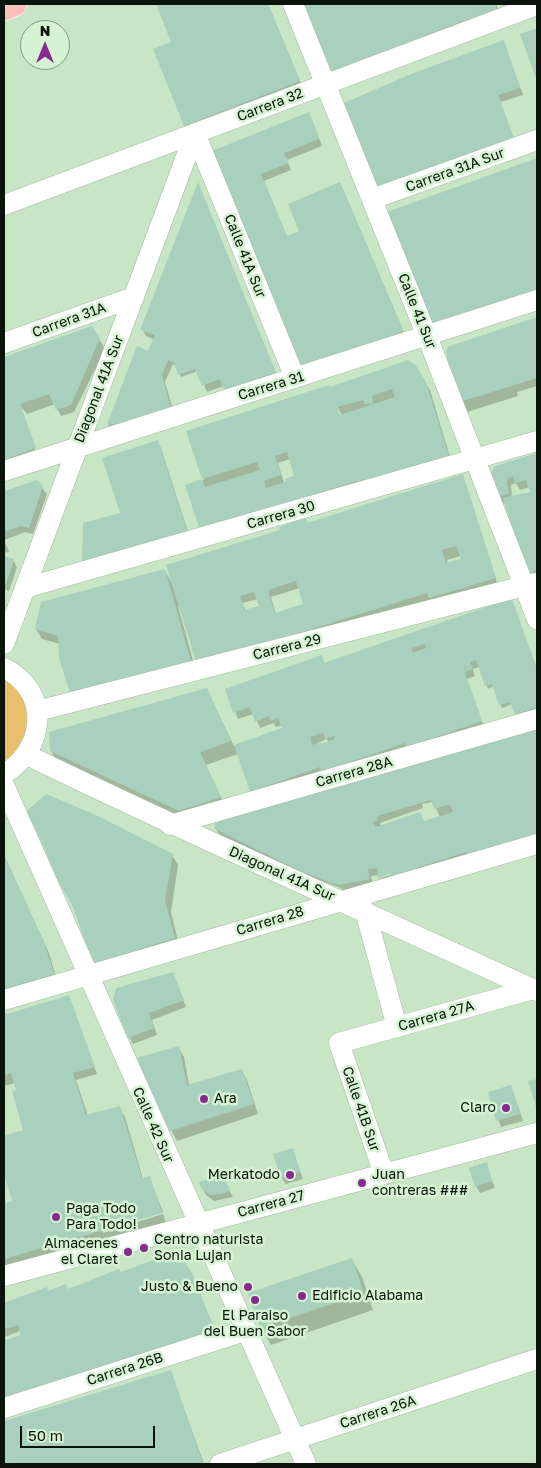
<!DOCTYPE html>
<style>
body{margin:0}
#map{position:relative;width:541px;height:1468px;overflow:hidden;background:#c8e5c6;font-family:"Golos Text",sans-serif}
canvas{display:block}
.frame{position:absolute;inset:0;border:5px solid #0a140a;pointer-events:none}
.north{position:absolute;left:20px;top:20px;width:50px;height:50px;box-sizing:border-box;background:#d5f2d3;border:1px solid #849983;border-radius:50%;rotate:0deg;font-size:14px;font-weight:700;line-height:20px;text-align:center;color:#0a140a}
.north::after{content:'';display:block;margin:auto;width:18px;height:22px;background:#882993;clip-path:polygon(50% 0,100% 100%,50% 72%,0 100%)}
.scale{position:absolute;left:20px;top:1426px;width:135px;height:22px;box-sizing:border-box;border:2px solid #0a140a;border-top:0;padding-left:6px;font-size:15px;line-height:18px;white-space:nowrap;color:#0a140a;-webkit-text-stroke:4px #d5f2d3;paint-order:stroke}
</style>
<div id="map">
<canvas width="541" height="1468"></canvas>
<div class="frame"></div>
<div class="north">N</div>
<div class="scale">50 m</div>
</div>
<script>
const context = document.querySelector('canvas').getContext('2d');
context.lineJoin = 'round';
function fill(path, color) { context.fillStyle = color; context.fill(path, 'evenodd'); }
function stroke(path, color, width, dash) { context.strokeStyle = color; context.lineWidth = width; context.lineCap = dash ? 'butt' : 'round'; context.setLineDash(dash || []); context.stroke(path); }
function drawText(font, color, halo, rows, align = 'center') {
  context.font = font + ' "Golos Text",sans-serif'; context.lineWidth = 5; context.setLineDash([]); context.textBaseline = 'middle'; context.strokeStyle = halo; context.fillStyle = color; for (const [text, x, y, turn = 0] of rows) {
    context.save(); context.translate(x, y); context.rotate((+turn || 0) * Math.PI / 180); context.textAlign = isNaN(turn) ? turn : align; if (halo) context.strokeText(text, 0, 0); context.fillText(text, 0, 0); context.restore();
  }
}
const green = new Path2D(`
 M4 679C36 697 33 743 4 762Z`);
const shadow = new Path2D(`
 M157 4H268L303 88 188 132 185 126 172 42Z
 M300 4H496L502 20 397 58ZM401 4 402 6 374 14Z
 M503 41 523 95 501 102 502 106 435 176Z
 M312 120 322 146 287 160 291 170 264 181 287 237 301 231 345 194 408 342 373 355 213 152Z
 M537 159V298L489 177Z
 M215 227 279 380 224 386 207 392 198 371 181 377 176 366 173 364 165 382 176 420 114 434 108 424 132 360 149 353 155 340 146 336 142 329Z
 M537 319V386L517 392 518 396 467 412 461 401 497 332Z
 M99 339 105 349 74 412 61 416 55 404 27 414 21 407 37 455 4 468V361L5 363Z
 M414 365 430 390 452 464 303 502 186 486 204 480 188 432ZM336 406H337L342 415 339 416ZM290 459 295 476 284 483 278 463Z
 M157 442 161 448 190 538 121 514Z
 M537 454V578L530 580 505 502 503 503 499 496 495 467ZM516 483 520 490 530 487 531 493 512 498 511 485Z
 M462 476 498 585 305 643 178 606 197 675 60 644 42 639 36 629 165 570 171 582 305 520 308 524ZM461 556 462 560 448 564 447 560ZM300 588 305 604 276 614 271 597ZM258 599 260 607 246 611 242 603Z
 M37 481 47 494 33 534 25 532 4 540 9 552 4 553V493Z
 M4 557 13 560 17 567 9 591 4 589Z
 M511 599 537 669V715L520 721 512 704 502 708 494 686 488 689 479 667 473 669 475 676 467 679 483 724 324 773 323 770 257 801 238 754 206 765 226 808 186 821 57 761 51 751 207 690 234 746 283 729 282 725 276 727 274 723 260 728 254 714 238 719 226 690 321 657 325 664ZM327 739 329 743 321 746 319 742Z
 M537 727V841L383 884 379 875 371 876 373 886 343 891 341 888 322 881 321 884 222 839 216 829ZM433 802 440 817 424 822 420 814 381 827 380 823 423 808 422 804ZM393 872 394 874 380 878V876Z
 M28 813 172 855 178 865 171 912 180 949 100 973 81 923Z
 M4 855 49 953 57 981 4 1000Z
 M172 973 186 1007 152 1020 157 1035 133 1044 129 1037Z
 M68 997 97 1074 76 1080 88 1116 119 1107 125 1117 143 1179 149 1177 163 1212 103 1230V1233L163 1214 166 1224 4 1270V1205L13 1202 4 1160V1137L25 1131 15 1083 4 1086V1016Z
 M178 1047 184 1057 189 1085 241 1070 247 1080 258 1114 177 1141 171 1130Z
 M511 1086 523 1121 501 1127 489 1093Z
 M292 1150 303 1179 286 1184 282 1178Z
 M486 1164 495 1188 480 1193 476 1186Z
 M221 1176 233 1197 214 1201 206 1195 202 1187Z
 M352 1260 362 1277 373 1310 271 1345 261 1328Z
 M160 1263 187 1268 216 1331 4 1408V1303L46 1289 48 1292 69 1291ZM20 1331 23 1335 6 1341 5 1337Z
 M171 1372 204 1464H4V1422Z`);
const building = new Path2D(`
 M156 4H268L300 81 184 126 153 49 171 42Z
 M299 4H495L497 10 460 22 333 72H328Z
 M537 28V81L520 34Z
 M504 40 520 88 498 95 514 138 374 191 344 109V103L411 74Z
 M309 112 319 139 284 153 289 163 261 174 287 236 299 231 288 204 340 182 403 331 300 371 212 151Z
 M537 158V290L428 325 384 213Z
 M198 182 276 373 224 391 220 379 202 386 195 369 178 375 174 363 168 360 162 375 171 410 124 425 107 424 137 346 148 351 155 335 140 330Z
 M537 317V378L460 402 447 360V347Z
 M92 326 100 338 71 405 56 410 49 394 20 404 36 448 4 460V357Z
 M408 360 415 364 426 382 449 457 358 484 357 481 200 530 185 485 202 479 205 487 260 470 257 462 202 479 186 431 329 385 330 387ZM392 389 395 397 349 412 339 415 337 407 364 400V404H373L372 396ZM287 452 294 476 285 479 286 482 266 488 264 481 281 475 275 456Z
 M158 440 187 531 82 565 83 523 120 513 102 458Z
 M537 453V571L525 574 503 498 530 492 526 480 515 483 513 476 508 478 507 484 509 493 498 497 490 475 495 466Z
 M463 474 496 578 429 598 427 593 197 665 166 565 280 530 279 527 306 518 307 523ZM456 546 461 559 446 563 442 550ZM296 581 303 604 275 613 268 590ZM254 592 259 606 244 610 240 596Z
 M37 480 43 486 29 528 21 526 4 532V491Z
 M4 556 14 559 6 585 4 584Z
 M165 569 192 665 71 696 59 658 58 636 35 629 41 602Z
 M512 598 537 671V707L515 715 510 702 499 705 492 684 485 686 476 660 470 662 473 669 465 672 482 721 407 747 405 743 330 769 321 770 320 767 250 792 234 745 282 728 278 718 271 721 269 716 255 722 250 707 233 713 225 689 322 655 324 663ZM425 644 426 648 413 653 411 648ZM323 732 325 739 334 736 335 739 321 744V742L312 745 310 737Z
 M207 688 231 741 200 752 221 797 179 811 50 751 49 732Z
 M537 726V834L514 842V840L468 855 466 852 392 876 391 873 378 878 377 868 368 869 370 879 338 885 305 873 215 829 214 820ZM431 800 434 809 450 804 453 812 424 821 420 812 376 827 373 822 378 820 377 816Z
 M46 794 98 816 173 854 165 900 175 938 93 964 72 904 59 883 33 822 26 812Z
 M4 854 44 942 54 974 4 989Z
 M173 972 184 1000 149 1013 154 1028 128 1038 113 1000 116 988Z
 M69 995 95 1067 73 1073 86 1115 120 1106 142 1178 150 1176 162 1213 4 1259V1203L12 1201 4 1174V1136L23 1130 12 1091 16 1090 11 1073 4 1075V1015Z
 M179 1046 187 1085 242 1069 254 1104 170 1131 136 1058Z
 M537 1079V1110L528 1081Z
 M511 1085 520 1114 496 1121 488 1092Z
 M293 1148 300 1172 281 1178 273 1154Z
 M487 1162 492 1181 475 1187 469 1168Z
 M222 1175 230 1190 222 1194 210 1195 201 1188 199 1182Z
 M159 1258 160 1262 176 1258 183 1260 192 1273 218 1338 4 1401V1337L5 1340 21 1335 18 1325 4 1329V1303L47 1287 48 1291 66 1284 68 1289 119 1269 121 1272Z
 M352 1258 364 1293 260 1328 248 1293Z
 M171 1370 203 1464H4V1421Z`);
const minor = new Path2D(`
 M293 4 427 336 537 619
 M195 133 295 378
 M372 199 537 140
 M4 205 537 5
 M4 343 134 297
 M4 471 537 300
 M25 588 537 441
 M4 644 195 133
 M4 668C51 691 46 749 4 774
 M37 711 536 583
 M27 755C195 837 367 912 537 991
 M4 785 306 1464
 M170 825 537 719
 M365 911 397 1027
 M4 1000 537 844
 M384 1174 339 1043 533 989
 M4 1276 537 1133
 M4 1408 245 1331
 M220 1464 537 1359`);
const major = new Path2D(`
 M4 8 14 4`);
const markers = [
 [204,1099,5,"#882993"],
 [506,1108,5,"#882993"],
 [290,1175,5,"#882993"],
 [362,1183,5,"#882993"],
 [56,1217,5,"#882993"],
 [144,1248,5,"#882993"],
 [128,1252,5,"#882993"],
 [248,1287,5,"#882993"],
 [302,1296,5,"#882993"],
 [255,1300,5,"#882993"]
];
const streetNames = [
 ["Carrera 32",270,105,-21],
 ["Carrera 31A Sur",455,170,-20],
 ["Calle 41A Sur",245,256,68],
 ["Calle 41 Sur",417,311,68],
 ["Carrera 31A",69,320,-20],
 ["Carrera 31",271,386,-17],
 ["Diagonal 41A Sur",99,389,-69],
 ["Carrera 30",281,515,-16],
 ["Carrera 29",287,647,-14],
 ["Carrera 28A",354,772,-16],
 ["Diagonal 41A Sur",282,874,24],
 ["Carrera 28",270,921,-17],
 ["Carrera 27A",436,1016,-16],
 ["Calle 41B Sur",361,1109,71],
 ["Calle 42 Sur",153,1125,66],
 ["Carrera 27",271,1204,-15],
 ["Carrera 26B",125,1369,-18],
 ["Carrera 26A",378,1412,-18]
];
const poiNames = [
 ["Ara",214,1099],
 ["Claro",496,1108,"right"],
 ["Merkatodo",280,1175,"right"],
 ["Juan",372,1175],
 ["contreras ###",372,1191],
 ["Paga Todo",66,1209],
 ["Para Todo!",66,1225],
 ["Centro naturista",154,1240],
 ["Sonia Lujan",154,1256],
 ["Almacenes",118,1244,"right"],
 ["el Claret",118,1260,"right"],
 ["Justo & Bueno",238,1287,"right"],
 ["Edificio Alabama",312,1296],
 ["El Paraiso",255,1316,"center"],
 ["del Buen Sabor",255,1332,"center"]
];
fill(green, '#eabf6b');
fill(shadow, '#0003');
fill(building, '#a8d0bc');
stroke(minor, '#a0bc9e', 21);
stroke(major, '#fff', 26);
stroke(minor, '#fff', 20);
stroke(major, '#fdbfbc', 25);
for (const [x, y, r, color] of markers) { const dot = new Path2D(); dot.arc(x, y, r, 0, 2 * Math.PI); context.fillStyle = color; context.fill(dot); stroke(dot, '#d5f2d3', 2); }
drawText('14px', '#0a140a', '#d5f2d3', streetNames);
drawText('14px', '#0a140a', '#d5f2d3', poiNames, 'left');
</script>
